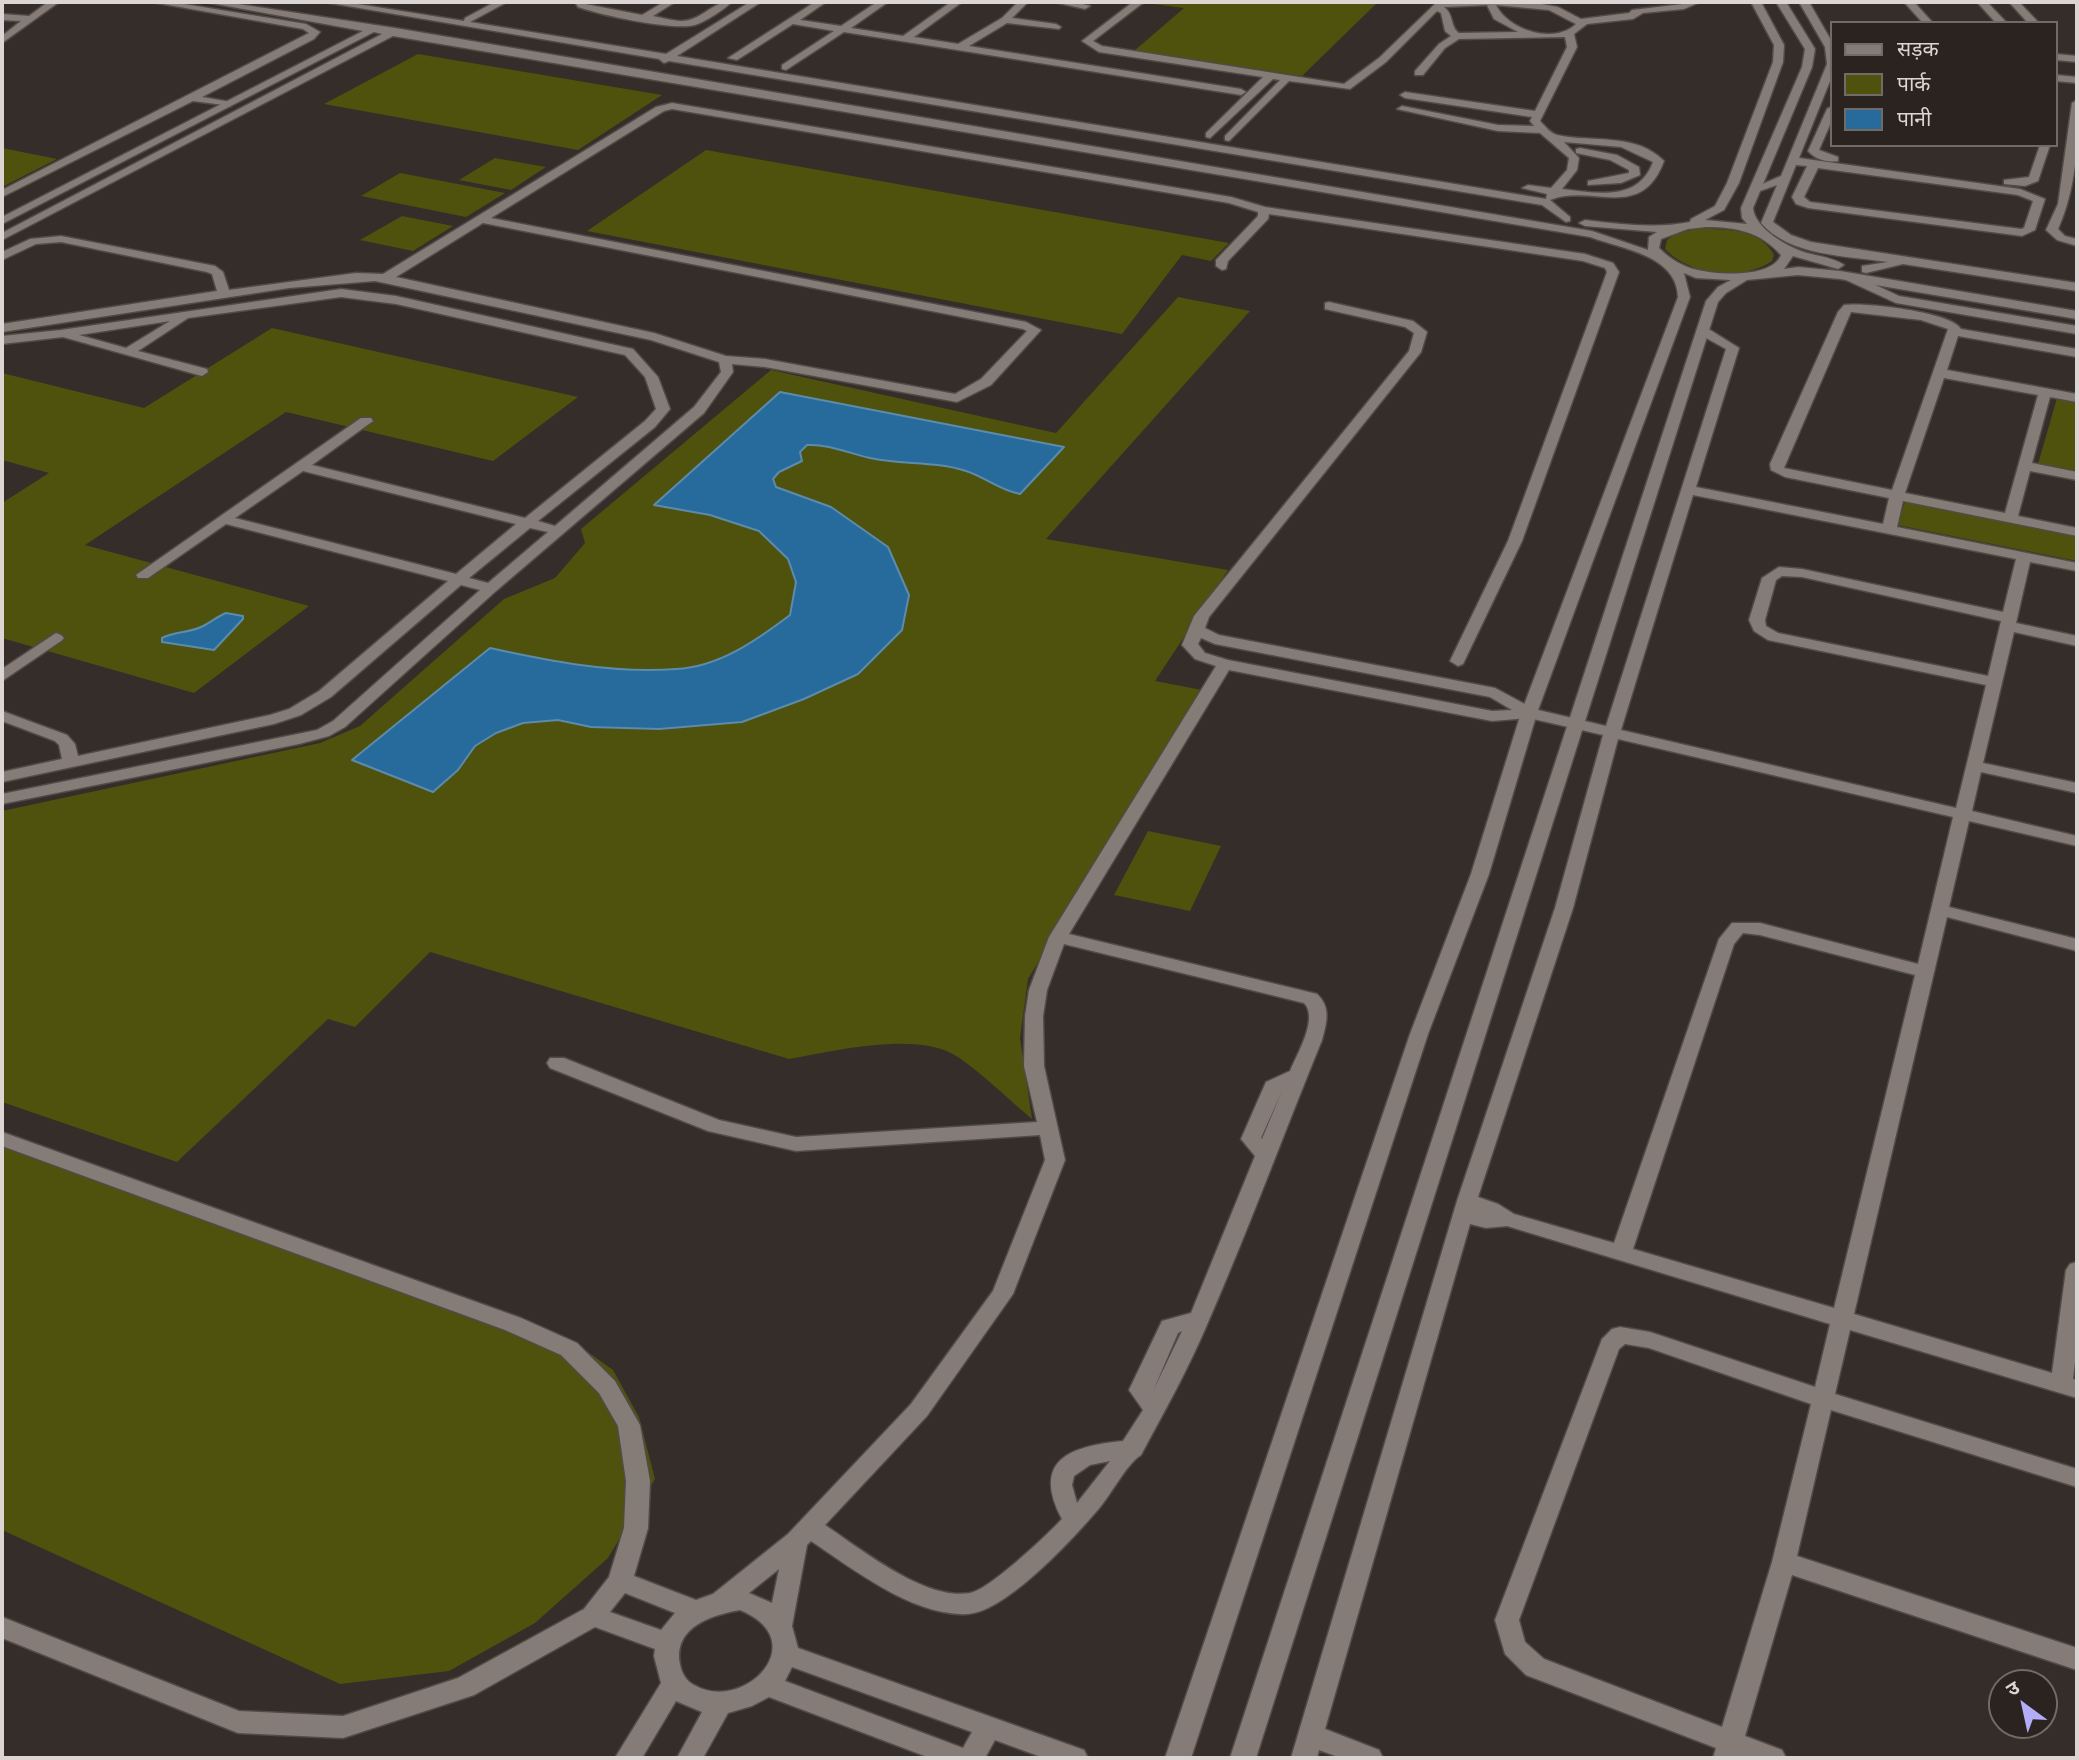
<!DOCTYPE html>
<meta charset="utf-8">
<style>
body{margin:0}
#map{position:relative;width:2079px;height:1760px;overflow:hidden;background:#342d29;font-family:"IBM Plex Sans","Noto Sans Devanagari",sans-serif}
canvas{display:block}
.frame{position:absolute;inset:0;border:4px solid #dbd6d3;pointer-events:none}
.legend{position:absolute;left:1830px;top:21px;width:228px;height:126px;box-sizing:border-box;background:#2a231f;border:2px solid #716b67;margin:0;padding:9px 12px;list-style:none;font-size:21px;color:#dbd6d3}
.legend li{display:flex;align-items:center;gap:14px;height:35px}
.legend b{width:35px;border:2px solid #716b67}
.north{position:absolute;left:1988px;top:1669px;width:70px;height:70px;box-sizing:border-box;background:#2a231f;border:2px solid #716b67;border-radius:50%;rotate:327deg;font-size:19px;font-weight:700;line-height:28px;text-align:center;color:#dbd6d3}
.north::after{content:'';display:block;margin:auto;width:24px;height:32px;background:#b3adf9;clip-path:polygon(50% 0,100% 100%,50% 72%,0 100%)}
</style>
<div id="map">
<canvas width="2079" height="1760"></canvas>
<div class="frame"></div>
<ul class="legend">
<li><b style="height:9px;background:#857c78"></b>सड़क</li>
<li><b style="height:19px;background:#4e520d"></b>पार्क</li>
<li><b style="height:19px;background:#266b9b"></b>पानी</li>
</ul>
<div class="north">उ</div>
</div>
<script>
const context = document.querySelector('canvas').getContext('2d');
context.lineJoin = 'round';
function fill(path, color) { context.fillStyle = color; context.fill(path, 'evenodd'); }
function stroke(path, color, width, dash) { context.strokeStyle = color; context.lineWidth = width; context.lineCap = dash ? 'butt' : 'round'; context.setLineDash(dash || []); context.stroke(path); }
const green = new Path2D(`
 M1156 2H1378L1302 76 1134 51 1184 8 1154 4Z
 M418 54 662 95 578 150 324 104Z
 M2 148 57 159 2 187Z
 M706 150 1229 243 1211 261 1182 255 1122 334 587 231Z
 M495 158 546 167 511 190 459 180Z
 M400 173 505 193 466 217 361 196Z
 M402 216 453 226 413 251 360 240Z
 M1697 229C1722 229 1761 228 1774 255L1772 261C1742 282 1689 275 1665 249L1667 240 1677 233Z
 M1178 297 1250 311 1046 539 1228 570 1155 681 1202 690 1028 979 1020 1038 1032 1119C1008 1099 984 1075 958 1057 919 1030 834 1051 789 1059L430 952 355 1027 328 1019 177 1162 2 1102V811L320 743 360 726 504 599 555 578 585 543 581 529 771 370 1056 433Z
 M272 328 578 397 493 461 286 412 85 545 309 606 194 693 2 638V503L49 473 2 460V373L144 408Z
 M2057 398 2077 402V471L2038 464Z
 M1905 502 2077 535V561L1897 525Z
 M1148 831 1221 846 1190 911 1114 895Z
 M2 1145 574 1342 613 1370 639 1417 655 1479 608 1558 535 1623 449 1671 340 1684 2 1530Z`);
const water = new Path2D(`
 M780 392 1064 447 1020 494C999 490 985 477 966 471 935 461 902 465 870 458 848 453 829 444 807 445L800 452 802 461 779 472 773 479 776 487 831 507 888 547 909 595 902 630 858 674 804 699 742 722 659 729 591 727 558 720 523 723 496 733 475 746 458 770 433 792 352 760 490 648C549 661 615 674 676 669 719 667 757 640 790 615L796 582 788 559 759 531 710 515 654 505Z
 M226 613 243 616V619L214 650 162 642V638C175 631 189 633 201 627 210 623 216 617 226 613Z`);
const minor = new Path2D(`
 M48 2H59L2 43V36L21 21 2 20V14L29 16Z
 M152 2H172L306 24 320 32 314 39 202 97 231 102V106L193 101 2 197V190L309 33 303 29Z
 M324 2H345L464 21 465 18 495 2H507L470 22 666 54 750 2H761L677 56 1546 199 1547 194 1522 188 1528 185 1551 188 1567 170 1569 158 1540 133 1498 131 1397 109 1402 106 1498 125 1534 126 1530 121 1532 117 1405 98 1400 95 1405 92 1535 111 1567 47 1565 37 1459 39 1445 48 1423 75H1415V71L1439 44 1451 36 1445 31 1441 13 1437 11 1386 62 1350 89 1289 81 1229 141 1225 140V136L1280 80 1273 79 1210 138 1206 137V133L1263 77 1099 52 1082 41 1133 2H1144L1093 41 1102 46 1344 84 1379 58 1436 3 1531 2 1558 7 1581 19 1629 13 1632 10 1700 2 1684 9 1643 13 1633 19 1587 24 1574 34 1577 47 1540 121C1545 126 1550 133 1557 135 1594 143 1635 132 1664 161 1641 223 1591 183 1550 200L1570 217V221L1566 222 1542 205 669 61 664 63 659 59ZM1487 5 1494 19 1518 32 1459 33C1450 27 1454 14 1444 7ZM1496 5 1549 10 1576 24C1554 45 1508 30 1496 5ZM1564 142 1621 147 1653 162C1638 202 1598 193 1562 189L1577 170 1579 158Z
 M575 2 642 15 664 2H675L653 16C665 18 680 24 692 19 707 14 715 1 732 2 723 10 707 21 695 25 673 31 601 15 578 7Z
 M815 2H826L800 20 841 26 877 2H888L851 28 903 36 951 2H962L914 37 958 44 1002 18 1018 2H1028L1012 18 1056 24 1061 27 1059 29 1007 23 969 46 1241 89 1246 92 1241 95 844 32 786 70 782 69V65L834 31 793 24 737 60 728 58Z
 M1054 2H1076L1090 6 1085 9Z
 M1799 2H1809L1832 42V76L1799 158 2020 189 2045 199 2035 230 2022 236 1808 208 1796 204 1792 197 1807 166 1796 165 1773 222 1791 235 1811 242 2077 283V291L1903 264 1866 273 1862 272V266L1888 262C1848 256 1789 256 1761 223L1777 185 1757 192 1751 189 1781 176 1827 64 1825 47ZM1818 168 2018 195 2033 201 2024 228 2021 229 1810 202 1804 197Z
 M1904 2H1914L1933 23H1923Z
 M1977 2H1987L2007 23H1996Z
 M2009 2H2019L2039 23H2028Z
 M2056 54 2077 56V62L2056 60Z
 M2056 75 2077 77V83L2056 81Z
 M2077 100C2079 143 2076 189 2058 229L2065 236 2077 239V246L2057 240 2046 230 2058 204 2072 103Z
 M672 103 1231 197 1265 207 1585 254 1613 263 1619 272 1522 541 1463 664 1458 666 1450 661 1508 541 1607 272 1605 268 1583 261 1269 214 1268 219 1228 261 1226 269 1222 270 1216 266V260L1258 216V212L1229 203 672 109 664 111 491 218 1026 322 1041 330 991 385 957 402 765 367 732 364 733 372 704 413 496 591 345 727 329 736 299 744 2 804V794L317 730 333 721 480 590 461 585 331 697 301 715 274 724 2 782V772L62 759 59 745 55 741 2 721V711L67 735 75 744 78 756 270 715 289 709 319 691 448 581 226 524 148 578H138L136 575 361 418H371L373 421 312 465 525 518 645 421 656 409 645 377 625 355 396 304 341 297 188 318 138 351 207 369 208 372 202 376 63 337 2 344V336L61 330 341 289 396 296 633 349 658 377 670 409 655 427 538 521 555 526 694 407 721 372 719 362 651 340 375 281 289 288 2 332V324L217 291 212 274 207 272 61 242 36 244 2 260V252L30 239 61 236 215 266 223 272 229 290 356 273 383 274 656 107ZM483 223 1023 329 1027 331 981 379 955 394 765 359 726 356 654 333 396 277ZM170 321 126 348 79 335ZM303 471 516 524 456 574 235 518ZM530 528 548 532 488 583 469 578Z
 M1832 106V120L1819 150 1838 157V161C1827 163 1815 159 1808 151L1827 109Z
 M2040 145H2050L2038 181 2025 186 2004 184V180L2029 177Z
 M1580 148 1617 155 1639 167 1640 175 1621 183 1588 185V181L1629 173V170L1610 160 1576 153V149Z
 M1850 273 1899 296 2077 326V334L1896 303 1846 280 1844 277Z
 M1329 302 1413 321 1427 332 1421 352 1209 617 1205 628 1219 635 1495 688 1534 709 1606 726 1726 349 1699 334V328H1707L1739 348 1696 487 1883 524 1889 498 1785 477 1771 470 1770 464 1838 312 1844 305C1864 302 1952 312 1961 329L2077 349V357L1958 336 1947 370 2077 394V402L2050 397 2032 463 2077 472V480L2030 471 2018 516 2077 528V536L1903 501 1897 527 2077 563V571L2030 562 2016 623 2077 636V646L2014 632 1983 763 2077 783V793L1981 772 1972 811 2077 836V846L1969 821 1949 907 2077 939V951L1947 917 1854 1314 2052 1373 2066 1270 2070 1264 2077 1262V1346L2073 1379 2077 1380V1398L1850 1330 1835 1394 2077 1469V1487L1831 1410 1797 1556 2077 1648V1670L1792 1575 1745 1736 1782 1750 1786 1758H1713L1716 1748 1526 1675 1505 1654 1495 1620 1602 1339 1612 1329 1620 1327 1650 1332 1815 1387 1830 1324 1507 1226 1486 1228 1470 1224 1325 1729 1379 1750 1383 1758H1341L1319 1750 1317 1758H1291L1457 1201 1555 908 1603 735 1529 718 1492 721 1229 670 1069 934 1317 994C1331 1007 1327 1022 1322 1040 1284 1133 1249 1228 1209 1320 1189 1368 1164 1412 1141 1455 1126 1464 1109 1499 1095 1513 1071 1541 1005 1612 968 1614 914 1617 853 1569 811 1541L807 1545 792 1626 798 1648 1084 1750 1088 1758H1044L995 1740 985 1758H930L769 1697 752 1706 728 1713 703 1758H677L702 1712 676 1701 642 1758H615L661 1683 654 1656 655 1649 595 1627 474 1695 343 1738 238 1733 2 1638V1617L239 1711 343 1716 458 1678 584 1609 609 1577 624 1528 626 1481 618 1426 599 1393 561 1355 505 1330 2 1146V1132L521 1318 577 1343 615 1381 640 1425 650 1481 648 1528 634 1576 696 1600 713 1594 788 1534 911 1404 993 1291 1045 1160 1040 1135 796 1151 708 1131 550 1068 547 1063 550 1058H564L719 1120 796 1137 1037 1122 1024 1066 1025 1016 1029 990 1049 937 1216 666 1195 659 1182 645 1194 616 1409 351 1414 333 1405 327 1325 309V303ZM1851 312 1921 320 1948 329 1892 490 1784 468ZM1944 378 2038 395 2005 513 1905 493ZM1693 495 2016 559 2003 612 1802 569 1779 567 1762 578 1749 620 1754 631 1768 640 1986 685 1956 808 1621 730ZM1782 576 1802 577 2001 621 1988 676 1778 633 1766 626 1765 620 1776 580ZM1201 638 1215 644 1490 697 1512 710 1492 711 1228 660 1205 653 1198 644ZM1618 739 1953 817 1918 964 1760 923H1732L1719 939 1614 1243 1514 1214 1498 1204 1478 1197 1573 908ZM1743 933 1760 935 1915 975 1834 1308 1633 1249 1734 944ZM1064 944 1304 1003C1319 1018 1297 1054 1290 1071L1266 1082 1241 1139 1255 1156 1191 1313 1162 1321 1129 1390 1143 1410 1123 1441C1070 1446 1031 1460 1062 1519 1047 1535 989 1590 970 1593 925 1601 861 1549 825 1525L927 1416 1013 1294 1065 1160 1044 1066 1043 1016 1047 990ZM1282 1091 1262 1139 1261 1138ZM1182 1331 1153 1391 1178 1333ZM1625 1344 1649 1348 1811 1404 1772 1562 1722 1727 1544 1659 1525 1642 1519 1620 1619 1349ZM1110 1461 1077 1503 1072 1485 1074 1476 1090 1465ZM779 1569 772 1603 749 1593ZM625 1593 675 1613 661 1630 610 1612ZM740 1610C815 1641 744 1714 694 1685 686 1681 681 1672 680 1664 673 1627 712 1615 740 1610ZM792 1667 972 1732 963 1748 785 1681Z
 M56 633 61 635 64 638 61 641 2 681V669Z`);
const tertiary = new Path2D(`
 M205 2H225L395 28 1592 231 1648 250 1649 237 1657 232 1585 226 1579 223 1585 220C1620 224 1655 229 1690 222L1691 219 1715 206 1727 183 1773 62 1774 45 1751 2H1761L1784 45 1783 62 1739 183 1724 210 1705 220 1747 224 1742 218 1741 208 1802 67 1805 49 1776 2H1786L1815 49 1812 67 1753 208C1755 229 1788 247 1807 253 1819 256 1834 258 1844 265L1838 269 1793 256 1784 269 1798 267 1840 271 2077 311V319L1840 279 1798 275 1747 280 1726 293 1718 302 1256 1758H1230L1706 301 1718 287 1731 280 1696 278 1684 273 1690 297 1537 713 1489 874 1428 1034 1191 1758H1165L1410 1034 1471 874 1521 713 1678 297C1677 255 1622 249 1590 237L393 36 2 240V233L382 34 374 32 2 224V217L363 31ZM1706 227C1736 227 1761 232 1781 255 1772 278 1719 275 1698 270 1683 267 1670 259 1659 248L1661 239 1688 229Z`);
fill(green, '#4e520d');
fill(water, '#266b9b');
stroke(water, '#5c8bac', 2);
stroke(minor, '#514b48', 3);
stroke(tertiary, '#514b48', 3);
fill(minor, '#857c78');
fill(tertiary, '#857c78');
</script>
